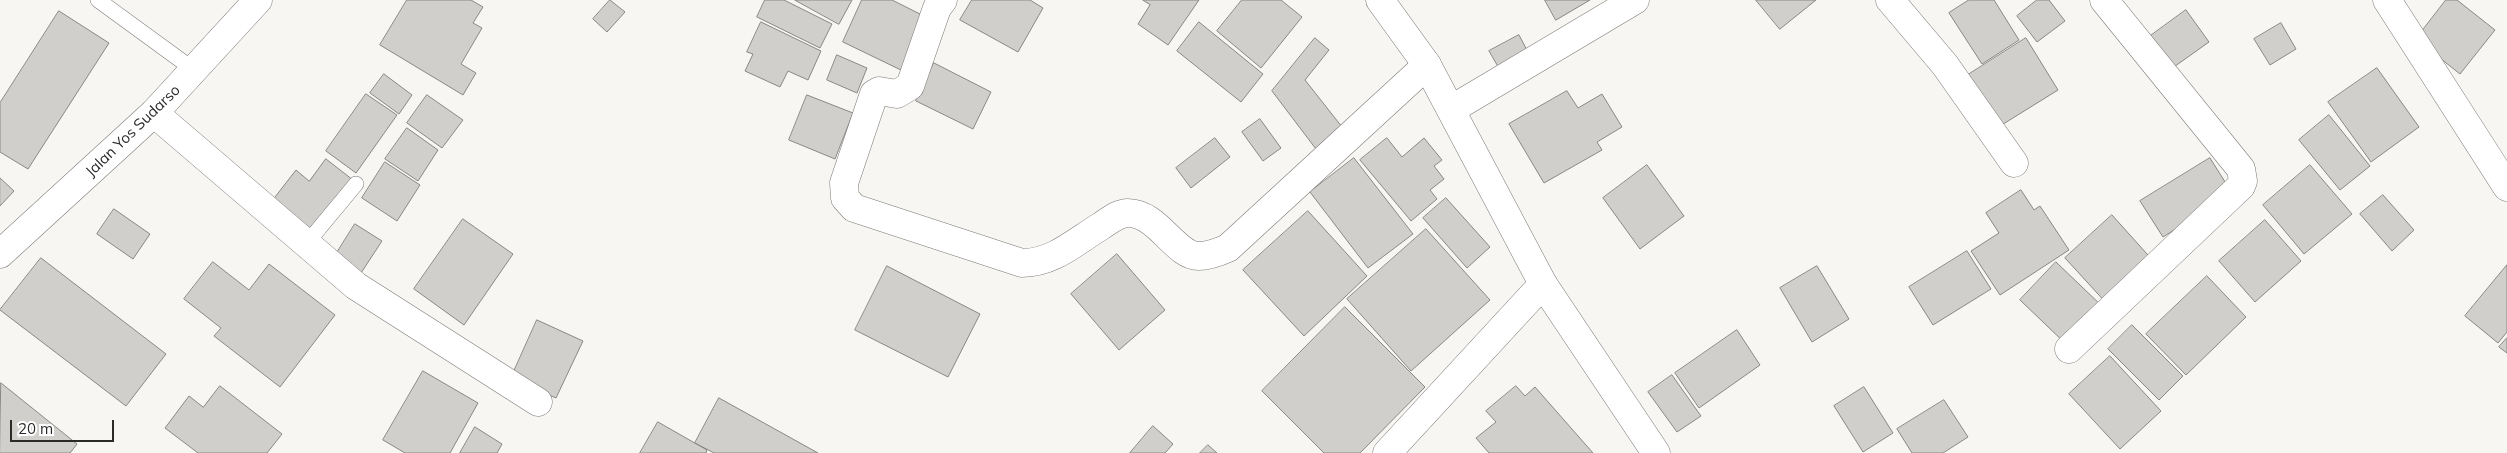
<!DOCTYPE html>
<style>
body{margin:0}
#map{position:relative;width:2507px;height:453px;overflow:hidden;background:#f8f6f3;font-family:Mulish,sans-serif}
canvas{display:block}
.scale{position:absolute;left:10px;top:420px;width:104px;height:22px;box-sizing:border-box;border:2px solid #2b2a29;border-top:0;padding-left:6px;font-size:15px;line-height:18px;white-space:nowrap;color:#2b2a29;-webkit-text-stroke:4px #fff;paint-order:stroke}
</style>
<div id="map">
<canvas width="2507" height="453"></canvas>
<div class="scale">20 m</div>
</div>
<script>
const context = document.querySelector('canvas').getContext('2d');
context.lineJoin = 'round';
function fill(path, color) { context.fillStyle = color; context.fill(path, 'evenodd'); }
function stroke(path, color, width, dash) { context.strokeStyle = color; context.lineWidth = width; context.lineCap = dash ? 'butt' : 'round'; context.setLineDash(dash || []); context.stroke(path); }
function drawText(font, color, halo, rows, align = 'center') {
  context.font = font + ' Mulish,sans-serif'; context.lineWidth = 4; context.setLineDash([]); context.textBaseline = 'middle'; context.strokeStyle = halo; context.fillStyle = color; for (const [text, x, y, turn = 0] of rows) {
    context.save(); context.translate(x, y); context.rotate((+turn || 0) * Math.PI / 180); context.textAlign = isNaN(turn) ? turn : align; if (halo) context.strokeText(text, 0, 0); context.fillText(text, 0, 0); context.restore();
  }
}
const building = new Path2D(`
 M407 0H471L483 7 473 23 482 28 461 64 476 73 463 95 380 45Z
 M610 0 625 12 607 32 593 19Z
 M765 0H784L832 24 820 48 757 17Z
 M795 0H852L839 24Z
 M862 0H892L930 19 905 72 843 42Z
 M972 0H1030L1043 8 1018 52 960 20Z
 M1143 0H1199L1168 45 1138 24 1150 5Z
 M1242 0H1281L1302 17 1261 68 1217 31Z
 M1545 0H1590L1556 20Z
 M1756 0H1816L1780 29Z
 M1969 0H1994L2019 40 1982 64 1949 13Z
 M2037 0H2049L2065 21 2037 42 2017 16Z
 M2446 0H2457L2495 30 2460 74 2416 39Z
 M2186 10 2209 42 2171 69 2149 37Z
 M59 11 109 43 28 169 0 152V103Z
 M761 22 821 51 808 80 788 71 780 87 745 71 753 54 747 52Z
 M1199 22 1263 74 1241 102 1177 51Z
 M2281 23 2296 49 2270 65 2254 39Z
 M1519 35 1529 54 1500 70 1489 51Z
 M1315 38 1329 50 1305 80 1346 132 1319 153 1272 91Z
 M2026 38 2058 90 1992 131 1960 80Z
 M837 55 867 68 857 93 827 80Z
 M934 63 991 92 973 129 916 101Z
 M2377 68 2419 127 2371 162 2328 102Z
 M384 74 412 95 399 114 370 93Z
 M1567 91 1578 108 1602 94 1622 127 1597 142 1602 150 1544 183 1509 124Z
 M366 94 397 115 356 173 326 151Z
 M427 95 463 120 442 148 407 123Z
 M807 95 853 113 835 159 789 140Z
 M2329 115 2370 166 2340 190 2299 140Z
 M1260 119 1281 148 1263 161 1242 132Z
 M407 128 438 150 418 181 385 159Z
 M1215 138 1230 157 1191 188 1176 168Z
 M1387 138 1402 157 1424 138 1442 160 1434 166 1444 179 1430 190 1437 199 1411 221 1360 160Z
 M1354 158 1413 234 1368 268 1310 192Z
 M2210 158 2232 193 2163 237 2140 201Z
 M326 159 353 180 308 238 268 206 296 170 309 181Z
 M385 162 420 185 397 221 362 198Z
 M1647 165 1684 216 1640 249 1603 198Z
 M2310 165 2352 214 2304 254 2263 205Z
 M0 178 14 191 0 206Z
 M2021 190 2034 210 2040 206 2069 250 2000 295 1971 251 1999 233 1986 213Z
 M2383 195 2414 230 2392 251 2360 214Z
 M1446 198 1490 247 1467 268 1423 218Z
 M114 209 150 234 133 259 97 234Z
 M1308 211 1367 276 1304 336 1243 270Z
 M2112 215 2156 264 2109 306 2065 258Z
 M463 219 513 254 464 325 414 289Z
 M2265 220 2301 261 2255 302 2219 261Z
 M355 224 382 241 359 276 333 259Z
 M1426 229 1490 300 1411 371 1347 299Z
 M1967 251 1991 289 1933 325 1909 287Z
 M1117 254 1165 310 1119 350 1071 294Z
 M41 258 166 354 126 406 0 310Z
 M213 262 249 290 269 264 335 315 280 387 214 336 221 328 184 299Z
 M2056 262 2104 308 2068 346 2020 300Z
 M2507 265V332L2498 343 2465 316Z
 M887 266 980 314 948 377 855 330Z
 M1817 266 1849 319 1812 342 1780 288Z
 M2207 276 2246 317 2186 375 2146 334Z
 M1345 307 1425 387 1360 453H1324L1262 391Z
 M537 320 583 341 556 398 511 378Z
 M2132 325 2183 376 2159 400 2108 349Z
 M1737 330 1760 365 1699 408 1675 373Z
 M2507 338V353L2499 347Z
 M2110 356 2161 411 2120 449 2069 394Z
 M423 371 478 403 450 453H405L383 440Z
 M1672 375 1701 416 1677 432 1648 392Z
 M1 383 77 444 70 453H0Z
 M220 386 282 434 267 453H198L165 428 189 396 203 407Z
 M1516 386 1525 396 1535 387 1593 453H1489L1476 438 1496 422 1486 411Z
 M1864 387 1893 433 1863 452 1834 406Z
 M719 398 818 453H714L695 443Z
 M1944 400 1968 437 1943 453H1912L1897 429Z
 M658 422 707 450 706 453H640Z
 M1153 426 1173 444 1165 453H1130Z
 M475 427 502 444 497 453H460Z
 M1208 445 1217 453H1200Z`);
const service = new Path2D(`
 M98 0 194 70
 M307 243 356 184`);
const minor = new Path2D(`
 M943 0 937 8 910 86 897 94 879 91 874 94 844 183 845 198 854 208 1022 263C1053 263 1075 242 1101 226 1109 221 1118 213 1128 213 1158 213 1176 257 1199 256 1209 256 1219 252 1228 248L1427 65
 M1890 0 1945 65 2014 163
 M2387 0 2507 187
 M1452 109 1635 0
 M154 113 356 286 538 402
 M2069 349 2241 186 2243 181 2241 169 2104 0
 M1387 453 1543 284`);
const tertiary = new Path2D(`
 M1380 0 1427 65 1543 284 1656 453`);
const trunk = new Path2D(`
 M0 254 154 113 258 0`);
const streetNames = [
 ["Jalan Yos Sudarso",133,131,-44]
];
fill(building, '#d1cfcc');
stroke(building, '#898784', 1);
stroke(service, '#7b7977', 16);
stroke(minor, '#7b7977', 29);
stroke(tertiary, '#7b7977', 29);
stroke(trunk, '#7b7977', 29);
stroke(service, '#fff', 15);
stroke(minor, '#fff', 28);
stroke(tertiary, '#fff', 28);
stroke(trunk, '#fff', 28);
drawText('15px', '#2b2a29', '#fff', streetNames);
</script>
